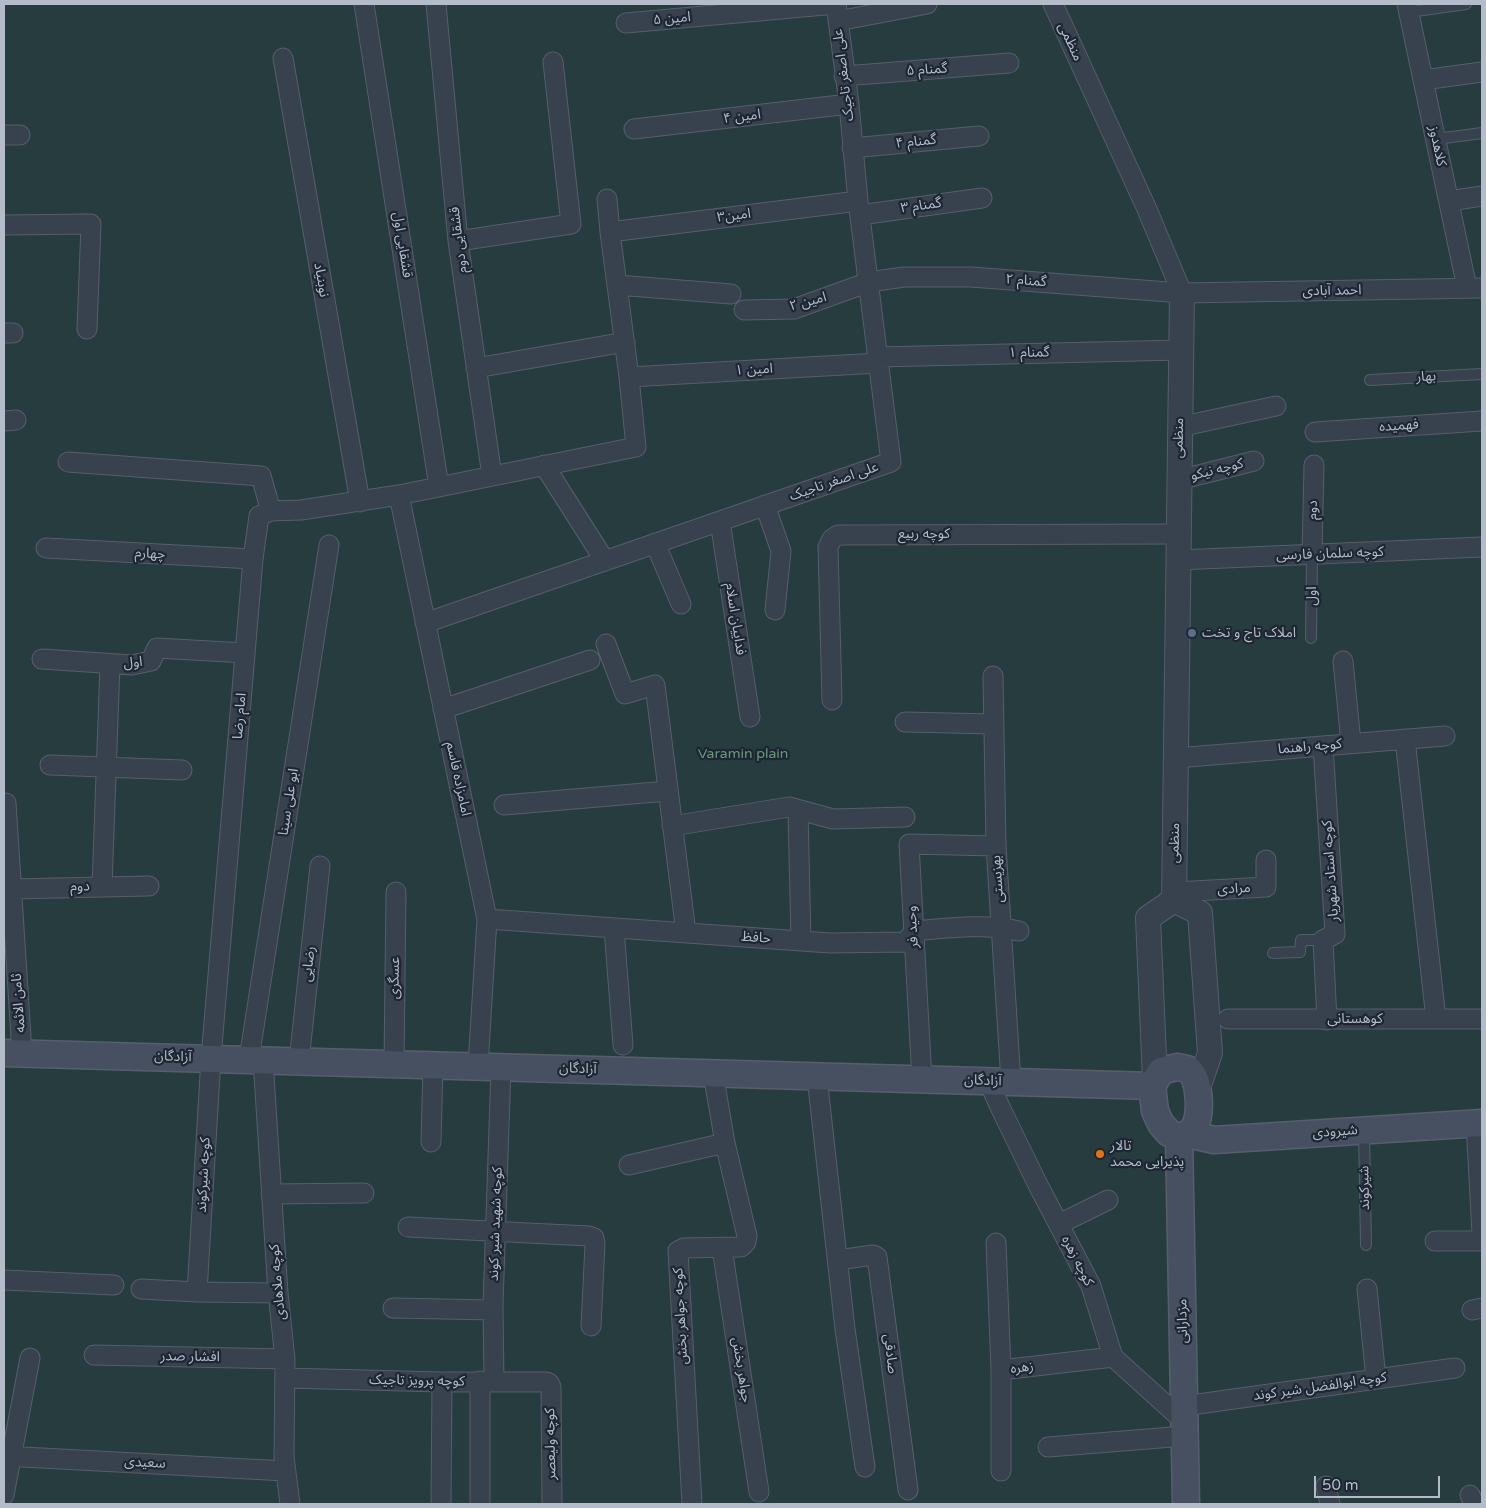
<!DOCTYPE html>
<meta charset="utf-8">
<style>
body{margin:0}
#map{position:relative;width:1486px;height:1508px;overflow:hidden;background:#242f3e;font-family:"Varela Round",sans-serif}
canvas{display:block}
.frame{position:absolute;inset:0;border:5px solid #b4bcc9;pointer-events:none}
.scale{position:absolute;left:1314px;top:1476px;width:126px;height:22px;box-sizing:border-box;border:2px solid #b4bcc9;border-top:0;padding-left:6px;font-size:15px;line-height:18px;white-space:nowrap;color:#b4bcc9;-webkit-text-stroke:4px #1d2633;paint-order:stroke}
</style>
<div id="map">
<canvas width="1486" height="1508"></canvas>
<div class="frame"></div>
<div class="scale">50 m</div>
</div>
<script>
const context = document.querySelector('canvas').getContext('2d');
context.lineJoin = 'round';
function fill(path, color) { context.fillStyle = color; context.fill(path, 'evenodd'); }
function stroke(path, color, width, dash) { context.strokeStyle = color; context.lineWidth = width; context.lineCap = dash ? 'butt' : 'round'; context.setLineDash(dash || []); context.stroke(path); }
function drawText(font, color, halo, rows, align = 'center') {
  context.font = font + ' "Varela Round","Noto Sans Arabic",sans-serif'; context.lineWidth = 4.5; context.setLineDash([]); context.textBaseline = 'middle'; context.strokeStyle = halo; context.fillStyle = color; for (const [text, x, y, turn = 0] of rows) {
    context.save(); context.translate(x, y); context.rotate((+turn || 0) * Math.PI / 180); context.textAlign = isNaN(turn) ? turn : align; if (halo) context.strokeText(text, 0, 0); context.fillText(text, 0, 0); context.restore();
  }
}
const green = new Path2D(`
 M4 4H1482V1504H4Z`);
const service = new Path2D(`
 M1409 12 1466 4
 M1436 139 1482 133
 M1370 380 1482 374
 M1311 638 1312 554
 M1273 953 1300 952 1301 940H1323
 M1364 1131 1366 1245`);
const minor = new Path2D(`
 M364 4 439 487
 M436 4 458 241 492 476
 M1053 4 1146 207 1182 293
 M1407 4 1467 288
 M838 21 927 4
 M626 23 836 4
 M283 58 360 502
 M844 76 1009 63
 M1423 80 1482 72
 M634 129 849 104
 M4 135H20
 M852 148 979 136
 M1449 201 1482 196
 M860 215 982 198
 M4 225 91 224 87 329
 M610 232 858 201
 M458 241 571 224 553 62
 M617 285 731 294
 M744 310 794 309 869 282 904 277H971L1182 293 1482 288
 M4 333H13
 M878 357 1181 350
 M476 368 625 342
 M629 377 879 363
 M4 421 16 420
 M1179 427 1276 406
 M1315 432 1482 421
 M68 462 261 476 271 511
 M544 465 605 561
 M1179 480 1254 461
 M399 495 487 919 478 1066
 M765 505 781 551 775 610
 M720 521 750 717
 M655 543 681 604
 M46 548 253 559
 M1312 554 1314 465
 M1178 560 1482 547
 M425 623 891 462 858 201 849 104 836 4
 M606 644 625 694 655 685 686 933
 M42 659 132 665 151 661 157 648 245 653
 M1343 661 1351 743
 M993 676 996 846 1011 1082
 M832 700 828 547 832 539 838 535 1178 534
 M443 709 590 660
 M905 722 994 724
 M1405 739 1436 1019
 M1323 746 1335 934 1323 940 1327 1020
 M1176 758 1445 736
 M50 765 182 770
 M6 803 22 1053
 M504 805 668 791
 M798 810 801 941
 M672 826 789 807 833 819 905 817
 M102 887 110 664
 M11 889 149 886
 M1175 892 1266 887V860
 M487 919 830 943 906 942 914 931C948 928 985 923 1019 931
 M614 928 623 1045
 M1228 1019H1482
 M249 1059 329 545
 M263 1060 278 1293 285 1359 284 1457 290 1504
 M299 1061 320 866
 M394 1064 396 892
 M817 1077 845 1329 865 1467
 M922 1080 909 844 996 846
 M989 1082 1000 1107 1037 1183 1091 1286 1113 1357 1185 1422
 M1476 1123 1482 1234
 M431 1142 433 1065
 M629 1165 725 1143
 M271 1194 364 1193
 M1059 1224 1108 1200
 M408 1227 589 1236 594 1238 595 1244 591 1326
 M1435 1241H1482
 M996 1243 1001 1370
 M722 1248 759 1492
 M838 1260 873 1255 877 1257 908 1490
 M4 1280 114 1285
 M141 1289 197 1292 278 1293
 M1367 1289 1376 1379
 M197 1292 211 1058 253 559 259 516 271 511 301 510 399 495 636 447 629 377 610 232 607 199
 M393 1308 493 1310
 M1472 1310 1482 1308
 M94 1355 285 1359
 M285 1378 442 1382H546L549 1383 551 1387 552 1504
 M480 1381V1504
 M494 1381 493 1305 501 1067
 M1184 1406 1455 1368
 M1048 1447 1185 1436
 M4 1456 286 1471
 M1001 1471V1370L1113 1357
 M1326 1486 1330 1504
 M4 1495 30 1358
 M1470 1495 1474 1504
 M441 1504 442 1382
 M692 1504 678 1251 684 1248 741 1247 746 1242 747 1236 725 1143 713 1073`);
const tertiary = new Path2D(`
 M1174 900 1182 293
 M1155 1081 1148 918 1174 900 1200 913 1210 1053 1198 1088`);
const secondary = new Path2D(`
 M4 1053 1152 1086
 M1177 1067C1182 1068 1188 1068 1191 1072 1200 1083 1201 1114 1195 1126 1191 1133 1186 1135 1179 1137L1169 1133 1161 1124 1155 1111 1152 1086 1161 1071Z
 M1188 1134 1214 1140 1482 1123
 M1179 1137 1186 1504`);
const markers = [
 [1192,633,5,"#5c6f8a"],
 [1100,1154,5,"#e8710a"]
];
const streetNames = [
 ["امین ۵",672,19,-5],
 ["منظمی",1070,42,65],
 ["گمنام ۵",927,70,-4],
 ["علی اصغر تاجیک",844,75,-97],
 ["امین ۴",742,117,-7],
 ["گمنام ۴",916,142,-6],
 ["کلاهدوز",1437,146,78],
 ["گمنام ۳",921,206,-8],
 ["امین۳",734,216,-7],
 ["قشقایی دوم",459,240,-97],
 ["قشقایی اول",402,245,81],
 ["نوبنیاد",321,280,80],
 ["گمنام ۲",1026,281,4],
 ["احمد آبادی",1332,291,-1],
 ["امین ۲",808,302,-15],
 ["گمنام ۱",1029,353,-1],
 ["امین ۱",754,370,-3],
 ["بهار",1426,377,-3],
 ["فهمیده",1399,426,-4],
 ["منظمی",1179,438,-89],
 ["کوچه نیکو",1217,470,-14],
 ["علی اصغر تاجیک",834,482,-19],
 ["دوم",1313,510,-89],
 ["کوچه ربیع",924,534],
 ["چهارم",150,554,3],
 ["کوچه سلمان فارسی",1330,554,-2],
 ["اول",1312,596,-90],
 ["فداییان اسلام",735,619,81],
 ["اول",133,663,-5],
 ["امام رضا",240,716,-85],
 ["کوچه راهنما",1310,747,-5],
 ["امامزاده قاسم",458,779,78],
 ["ابو علی سینا",289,802,-81],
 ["منظمی",1175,843,-89],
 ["کوچه استاد شهریار",1331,871,-94],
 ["بهزیستی",998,879,-94],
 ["دوم",80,887,-1],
 ["مرادی",1234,889,-3],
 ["وحید فر",913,927,-93],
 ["حافظ",756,938,4],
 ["رضایی",309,964,-84],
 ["عسگری",395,978,-89],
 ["ثامن الائمه",19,1003,-94],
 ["کوهستانی",1355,1019],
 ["آزادگان",173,1057,2],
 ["آزادگان",578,1069,2],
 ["آزادگان",983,1081,2],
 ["شیرودی",1335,1132,-4],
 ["کوچه شیرکوند",204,1175,-87],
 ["شیرکوند",1365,1188,-91],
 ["کوچه شهید شیر کوند",496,1224,-88],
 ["کوچه زهره",1077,1261,63],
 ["کوچه ملاهادی",278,1282,-95],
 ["کوچه جواهر بخش",681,1316,-93],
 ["مزدارانی",1183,1321,-91],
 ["صادقی",890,1354,83],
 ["افشار صدر",190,1357,1],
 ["زهره",1022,1368,-7],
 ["جواهر بخش",741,1370,81],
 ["کوچه پرویز تاجیک",417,1381,1],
 ["کوچه ابوالفضل شیر کوند",1320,1387,-8],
 ["کوچه ولیعصر",551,1444,-91],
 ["سعیدی",145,1463,3]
];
const poiNames = [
 ["املاک تاج و تخت",1202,633],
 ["تالار",1110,1146],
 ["پذیرایی محمد",1110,1162]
];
const parkNames = [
 ["Varamin plain",743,754]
];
fill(green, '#263c3f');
stroke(service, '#565f6c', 12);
stroke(minor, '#565f6c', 21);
stroke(tertiary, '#565f6c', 26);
stroke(secondary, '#565f6c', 29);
stroke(service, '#38414e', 10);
stroke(minor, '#38414e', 19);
stroke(tertiary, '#38414e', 24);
stroke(secondary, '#465061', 26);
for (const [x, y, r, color] of markers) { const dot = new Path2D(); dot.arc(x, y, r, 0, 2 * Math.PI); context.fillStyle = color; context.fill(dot); stroke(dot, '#1d2633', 2); }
drawText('14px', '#b4bcc9', '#1d2633', streetNames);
drawText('14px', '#b4bcc9', '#1d2633', poiNames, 'left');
drawText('14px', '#6b9a76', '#1d2633', parkNames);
</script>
